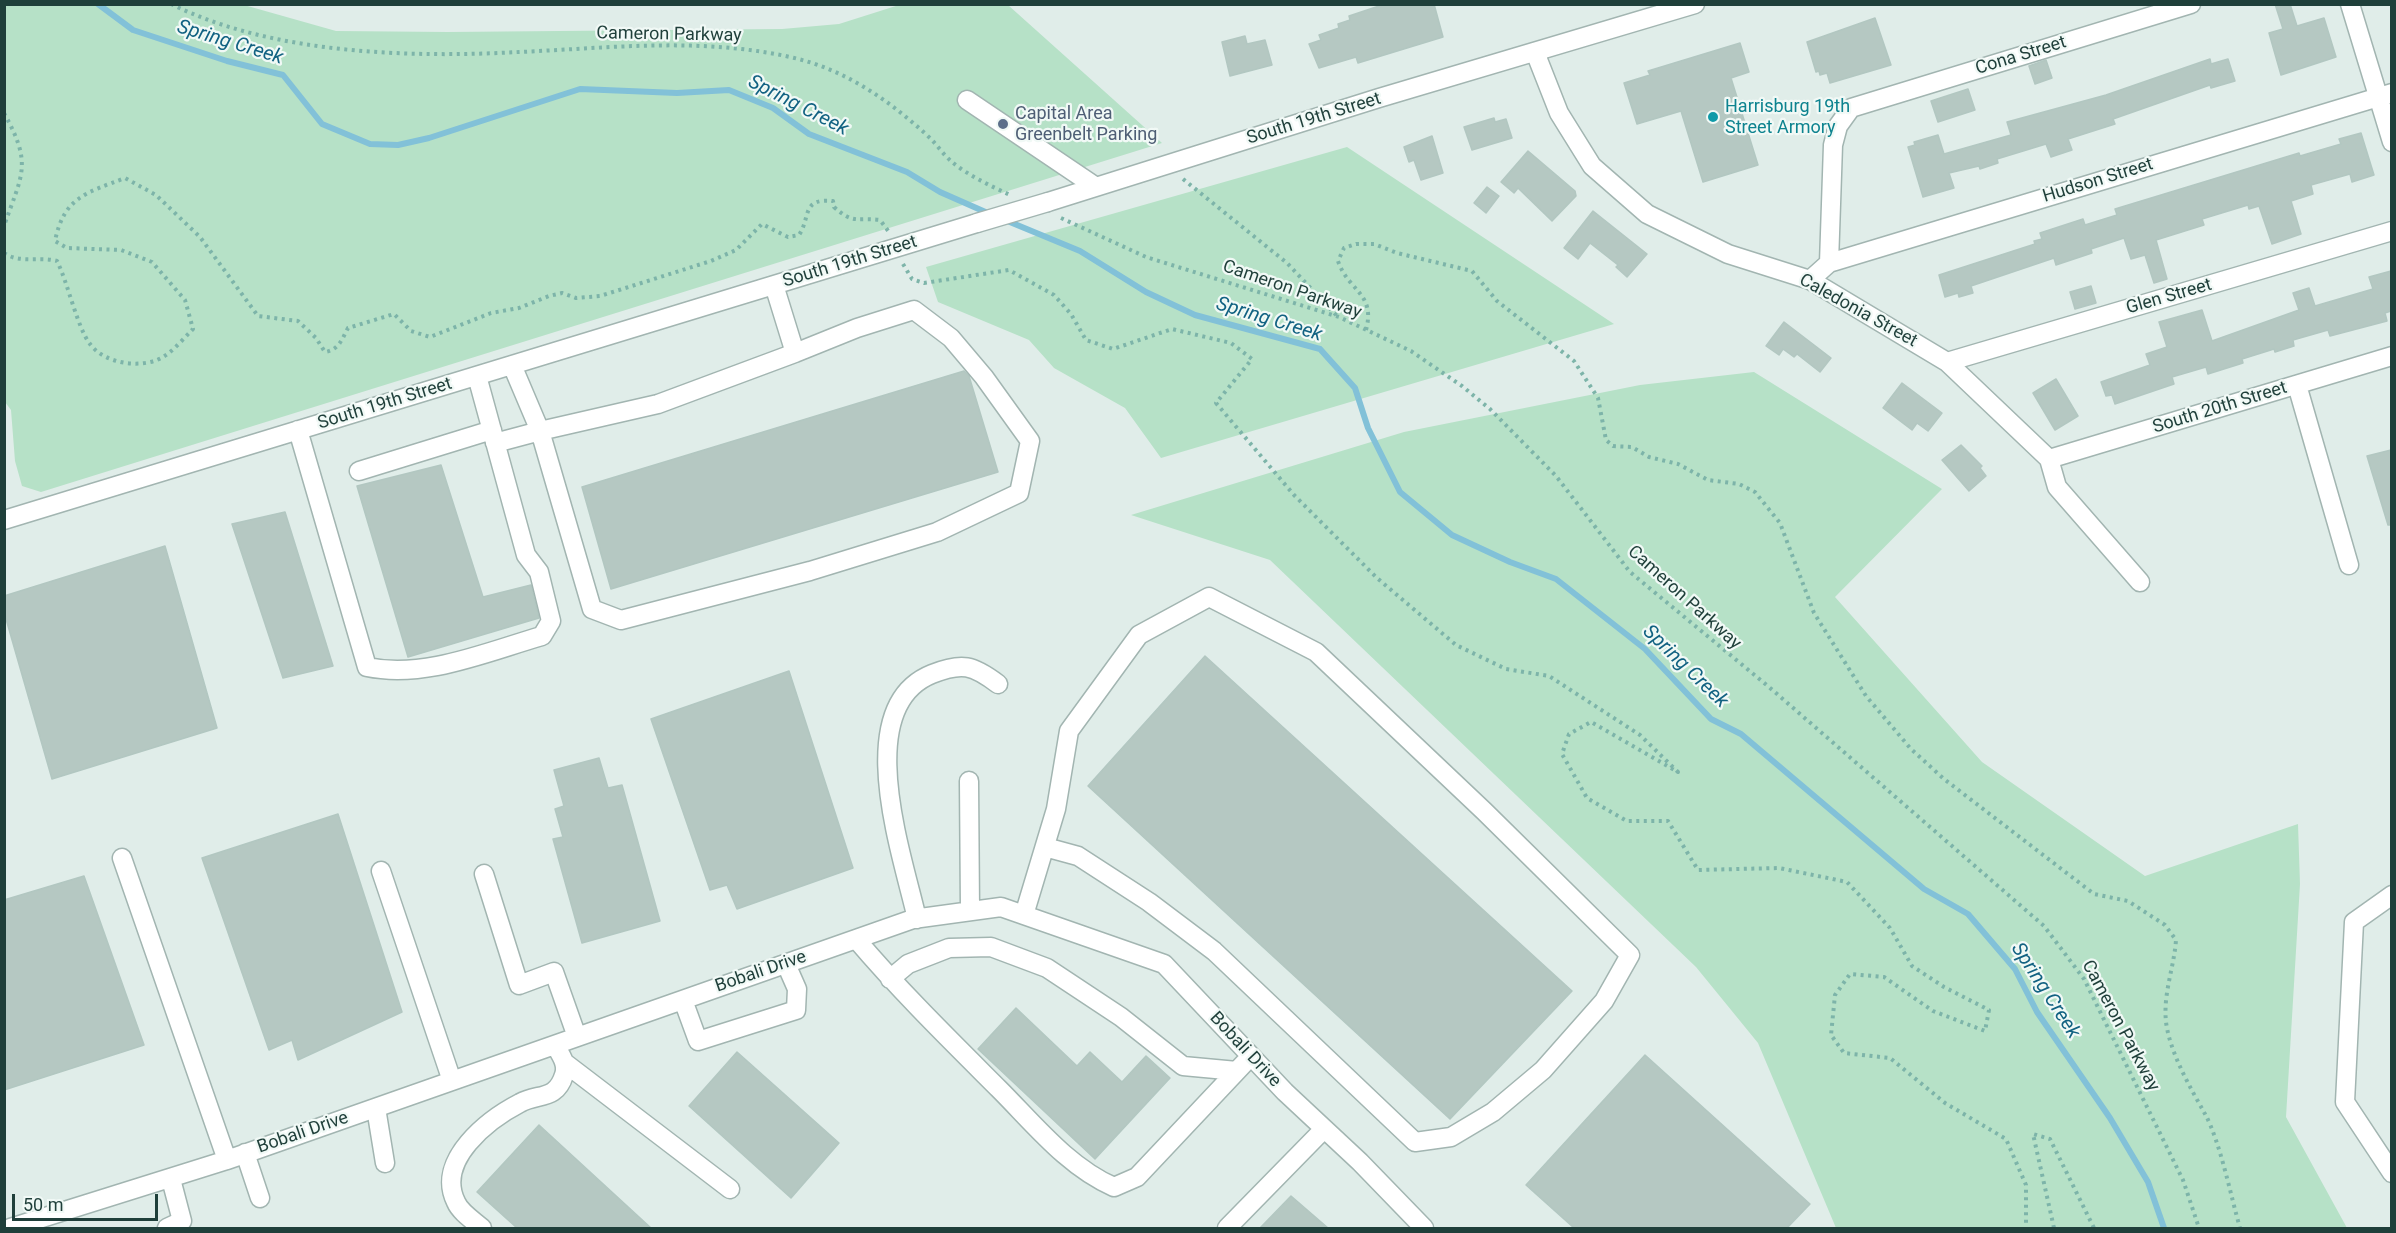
<!DOCTYPE html>
<style>
body{margin:0}
#map{position:relative;width:2396px;height:1233px;overflow:hidden;background:#e0ede9;font-family:Roboto,sans-serif}
canvas{display:block}
.frame{position:absolute;inset:0;border:6px solid #1f3f3a;pointer-events:none}
.scale{position:absolute;left:12px;top:1194px;width:146px;height:27px;box-sizing:border-box;border:3px solid #1f3f3a;border-top:0;padding-left:8px;font-size:18px;line-height:21px;white-space:nowrap;color:#1f3f3a;-webkit-text-stroke:4px #f1f9f6;paint-order:stroke}
</style>
<div id="map">
<canvas width="2396" height="1233"></canvas>
<div class="frame"></div>
<div class="scale">50 m</div>
</div>
<script>
const context = document.querySelector('canvas').getContext('2d');
context.lineJoin = 'round';
function fill(path, color) { context.fillStyle = color; context.fill(path, 'evenodd'); }
function stroke(path, color, width, dash) { context.strokeStyle = color; context.lineWidth = width; context.lineCap = dash ? 'butt' : 'round'; context.setLineDash(dash || []); context.stroke(path); }
function drawText(font, color, halo, rows, align = 'center') {
  context.font = font + ' Roboto,sans-serif'; context.lineWidth = 4.5; context.setLineDash([]); context.textBaseline = 'middle'; context.strokeStyle = halo; context.fillStyle = color; for (const [text, x, y, turn = 0] of rows) {
    context.save(); context.translate(x, y); context.rotate((+turn || 0) * Math.PI / 180); context.textAlign = isNaN(turn) ? turn : align; if (halo) context.strokeText(text, 0, 0); context.fillText(text, 0, 0); context.restore();
  }
}
const green = new Path2D(`
 M5 5H244L336 31 448 32 782 29 839 24 899 5H1008L1162 143 41 492 22 486 15 461 11 410 5 402Z
 M1347 147 1614 324 1161 458 1125 408 1054 368 1029 340 938 302 926 267Z
 M1754 372 1942 489 1835 597 1982 762 2145 876 2298 824 2300 884 2286 1117 2347 1228H1836L1758 1043 1696 967 1270 560 1131 515 1404 432 1640 385Z`);
const stream = new Path2D(`
 M98 4 133 30 227 61 283 75 322 124 370 144 398 145 429 138 580 89 677 93 729 90 773 108 809 134 907 172 940 192 990 214
 M1005 220 1080 251 1146 292 1195 315 1320 349 1355 388 1368 428 1400 492 1452 535 1510 562 1556 579 1645 649 1711 719 1741 734 1924 889 1968 914 2015 969 2037 1012 2110 1118 2148 1182 2164 1228`);
const building = new Path2D(`
 M1385 4H1434L1443 37 1358 63 1356 57 1319 68 1309 44 1321 40 1319 35 1339 28 1338 24 1350 20 1349 16Z
 M2275 4H2290L2297 26 2324 18 2336 57 2281 75 2269 33 2283 29Z
 M1875 18 1891 65 1830 83 1827 73 1820 75 1819 71 1816 72 1807 42Z
 M1245 36 1247 44 1265 40 1272 65 1230 76 1222 42Z
 M1740 43 1749 72 1731 78 1758 165 1703 182 1681 111 1637 124 1624 83 1650 75 1648 71Z
 M2210 59 2211 64 2228 59 2235 81 2211 88 2210 85 2113 119 2115 124 2068 139 2072 150 2051 157 2046 144 1997 159 1998 163 1980 169 1979 166 1949 173 1954 188 1923 197 1908 147 1915 145 1914 142 1938 135 1944 154 2011 135 2007 122 2106 95Z
 M2046 60 2052 78 2035 84 2029 66Z
 M1968 89 1975 110 1938 122 1931 101Z
 M1494 118 1495 122 1506 119 1512 138 1472 150 1464 127Z
 M2361 133 2374 175 2352 182 2350 174 2311 185 2313 194 2291 201 2301 234 2272 244 2259 206 2249 209 2248 205 2202 219 2204 225 2156 240 2167 279 2154 283 2145 255 2131 259 2124 238 2091 249 2092 253 2056 265 2054 258 1971 286 1973 293 1959 297 1958 293 1945 297 1939 275 2035 244 2034 241 2042 239 2040 233 2083 219 2085 225 2117 215 2115 209 2299 153 2300 156 2341 144 2339 139Z
 M1432 136 1443 173 1421 180 1414 160 1409 162 1404 147Z
 M1528 151 1575 191 1576 196 1552 221 1518 188 1514 193 1501 182Z
 M1487 187 1499 196 1486 213 1474 203Z
 M1593 211 1647 254 1627 277 1616 267 1618 265 1590 243 1578 259 1564 248Z
 M2391 271V311L2385 313 2387 321 2330 336 2328 330 2293 340 2294 346 2275 352 2274 349 2242 359 2243 363 2208 374 2206 367 2172 377 2174 384 2115 404 2112 395 2106 396 2101 382 2150 365 2146 354 2167 347 2159 322 2202 310 2212 341 2299 310 2293 293 2309 288 2315 306 2373 289 2369 277Z
 M2091 286 2096 303 2075 309 2070 292Z
 M1784 322 1831 358 1820 372 1797 354 1794 357 1783 349 1779 355 1766 346Z
 M964 371 969 376 998 472 611 589 582 487Z
 M2056 379 2078 416 2055 430 2033 393Z
 M1902 383 1942 413 1928 431 1917 423 1912 430 1883 408Z
 M1961 445 1982 466 1980 468 1986 476 1969 491 1942 460Z
 M2391 450V525H2388L2367 456Z
 M441 465 483 597 531 585 539 618 408 657 357 486Z
 M285 512 333 666 283 678 232 524Z
 M165 546 217 728 52 779 4 612V596Z
 M1205 656 1572 991 1450 1119 1088 786Z
 M789 671 853 868 737 909 727 885 710 890 651 719Z
 M599 758 608 788 622 785 660 921 582 943 553 839 563 837 555 809 564 806 554 770Z
 M338 814 402 1012 298 1060 292 1040 269 1050 202 858Z
 M84 876 144 1045 4 1090V900Z
 M1016 1008 1077 1066 1090 1052 1122 1082 1146 1056 1170 1078 1095 1159 978 1049Z
 M737 1052 839 1143 791 1198 689 1106Z
 M1645 1055 1810 1204 1787 1228H1574L1526 1185Z
 M539 1125 651 1228H517L477 1192Z
 M1291 1196 1328 1228H1260Z`);
const path = new Path2D(`
 M171 4C272 54 408 58 519 52 610 48 700 37 790 57 845 69 889 100 930 138 937 145 943 154 951 161 967 175 991 186 1010 195
 M4 113C33 165 22 174 4 226
 M1183 179 1287 263 1338 317
 M1061 218 1146 257 1339 317 1411 351 1462 386 1490 409 1556 476 1630 572 1769 687 2044 926 2084 979 2183 1180 2199 1228
 M4 253C20 264 39 256 57 261 68 283 77 327 90 344 105 365 146 370 166 355 176 348 185 337 193 329L185 300 152 262 121 250 67 248 55 241C64 197 86 193 125 178L156 195 200 237 258 316 298 321 316 338 325 352C339 350 342 339 348 328L394 314 411 331 430 337 491 313 519 308 549 296 562 293 576 298 600 296 711 261 736 250 762 224 788 237 799 235C811 217 801 198 833 201L834 207C854 225 857 217 880 220L889 232
 M903 264 912 279 924 283 1009 270 1054 295 1071 314 1086 340 1113 349 1172 329 1231 343 1252 359 1216 403 1294 495 1377 578 1456 645 1506 669 1549 676 1640 735 1678 772 1591 722 1569 734 1562 754 1587 798 1627 821H1668L1698 870 1779 868 1847 882 1890 928 1912 966 1944 987 1989 1010 1985 1031 1933 1011 1884 977 1850 974 1835 995 1831 1035 1844 1053 1890 1058 1945 1103 2006 1139 2026 1185V1228
 M1366 330C1376 293 1348 291 1338 261L1344 248 1356 244H1374L1397 253 1472 271 1497 301 1574 361 1598 398 1606 440 1613 446 1632 447 1649 457 1678 464 1708 480 1739 484 1755 492 1780 523 1814 613 1866 696 1911 749 1944 779 2094 894 2128 901 2165 925 2176 940C2174 968 2163 993 2166 1022 2170 1053 2190 1087 2205 1114 2220 1141 2231 1197 2240 1228
 M2054 1228 2033 1134 2050 1139 2094 1228`);
const minor = new Path2D(`
 M2350 4 2392 142
 M1535 52 1559 113 1592 166 1647 214 1728 254 1810 280 1947 362 2049 459 2057 487 2140 582
 M967 100 1096 187
 M1048 202 1379 98 1695 4
 M1829 263 1833 145 1838 126 1851 108 2191 4
 M1810 280 1829 263 2392 93
 M1947 362 2392 231
 M512 365 540 431 658 404 795 353 774 285
 M2297 385 2349 565
 M298 430 367 667C425 679 486 652 542 636L551 621 539 572 526 555 477 376
 M495 443 540 431 592 609 621 620 810 571 937 532 1019 493 1030 441 984 377 951 338 914 310 857 328 795 353
 M2049 459 2392 356
 M359 471 492 430
 M4 520 977 223
 M969 781 970 911
 M122 858 227 1160
 M381 871 452 1081
 M484 874 519 985 554 972 577 1037
 M2392 895 2354 922 2345 1102 2392 1173
 M1024 915 1056 809 1069 731 1139 635 1209 597 1316 652 1484 811 1630 955 1604 1001 1543 1070 1493 1112 1451 1137 1415 1142 1214 951 1149 902 1078 856 1045 847
 M917 919C903 856 850 707 932 674 962 662 973 665 998 684
 M856 939C901 992 950 1040 999 1089 1034 1124 1068 1167 1114 1187L1137 1177 1251 1056
 M890 979 908 964 949 948 991 947 1047 968 1121 1017 1183 1066 1237 1071
 M683 1000 698 1041 796 1010 797 989 786 964
 M565 1063 730 1189
 M376 1108 385 1163
 M245 1153 260 1198
 M10 1228 227 1160 913 919 1001 907 1164 964 1285 1092 1360 1162 1424 1228
 M167 1228 182 1221 171 1179
 M482 1228C474 1221 460 1212 456 1202 435 1160 489 1119 520 1103 538 1093 556 1101 564 1075 568 1064 560 1054 555 1045
 M1227 1228 1324 1129`);
const minorBridge = new Path2D(`
 M977 223 1048 202`);
const markers = [
 [1713,117,6,"#0f9aa8"],
 [1003,124,6,"#5c6f8a"]
];
const streetNames = [
 ["Cameron Parkway",669,35,1],
 ["Cona Street",2021,56,-17],
 ["South 19th Street",1314,119,-17],
 ["Hudson Street",2098,181,-17],
 ["South 19th Street",850,262,-17],
 ["Cameron Parkway",1292,290,19],
 ["Glen Street",2169,297,-16],
 ["Caledonia Street",1858,311,29],
 ["South 19th Street",385,404,-17],
 ["South 20th Street",2220,408,-17],
 ["Cameron Parkway",1684,598,42],
 ["Bobali Drive",761,972,-19],
 ["Cameron Parkway",2120,1026,62],
 ["Bobali Drive",1245,1050,47],
 ["Bobali Drive",303,1133,-19]
];
const cultureNames = [
 ["Harrisburg 19th",1725,107],
 ["Street Armory",1725,128]
];
const serviceNames = [
 ["Capital Area",1015,114],
 ["Greenbelt Parking",1015,135]
];
const waterNames = [
 ["Spring Creek",230,43,17],
 ["Spring Creek",798,106,27],
 ["Spring Creek",1269,320,17],
 ["Spring Creek",1685,667,44],
 ["Spring Creek",2045,991,57]
];
fill(green, '#b6e1c7');
stroke(stream, '#82c1d8', 6);
fill(building, '#b5c8c2');
stroke(building, '#b2c7c1', 1.5);
stroke(minor, '#a2b5b1', 21);
stroke(path, '#7db4a9', 4, [3, 4.5]);
stroke(minor, '#fff', 18);
stroke(minorBridge, '#a2b5b1', 21, []);
stroke(minorBridge, '#fff', 18);
for (const [x, y, r, color] of markers) { const dot = new Path2D(); dot.arc(x, y, r, 0, 2 * Math.PI); context.fillStyle = color; context.fill(dot); stroke(dot, '#f1f9f6', 2); }
drawText('18px', '#1f3f3a', '#f1f9f6', streetNames);
drawText('18px', '#0d838f', '#f1f9f6', cultureNames, 'left');
drawText('18px', '#4e5e75', '#f1f9f6', serviceNames, 'left');
drawText('italic 20px', '#126282', '#f1f9f6', waterNames);
</script>
